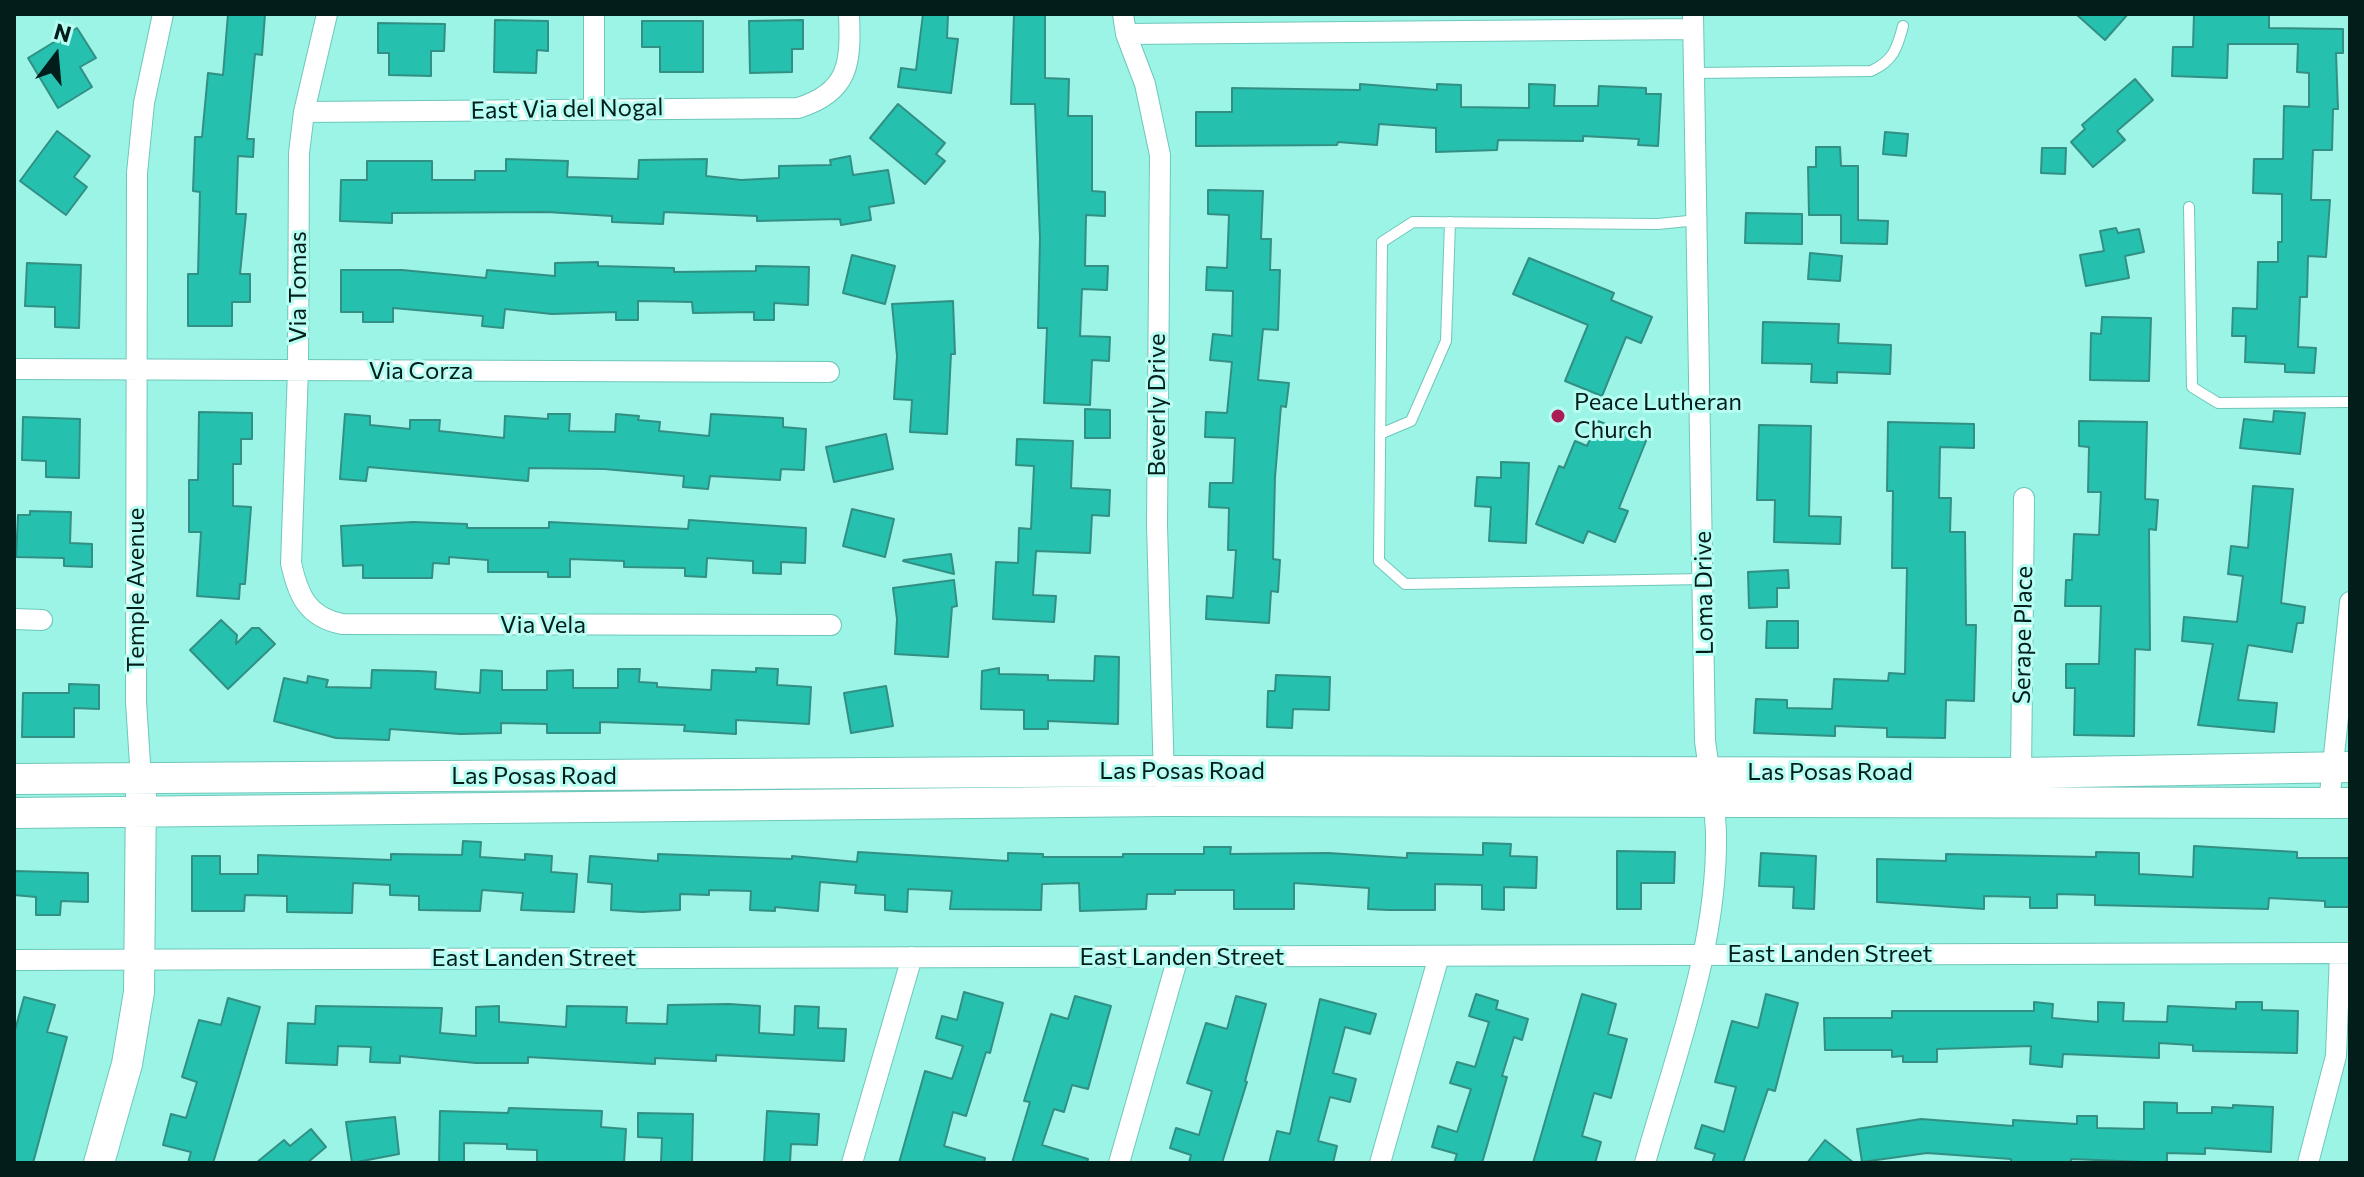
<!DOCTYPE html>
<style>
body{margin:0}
#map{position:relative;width:2364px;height:1177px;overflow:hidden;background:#9bf4e6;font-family:Commissioner,sans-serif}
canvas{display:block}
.frame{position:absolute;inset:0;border:16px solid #021e1b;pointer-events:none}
.north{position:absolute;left:16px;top:16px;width:80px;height:80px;-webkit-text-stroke:6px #b8fdf2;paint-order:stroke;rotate:16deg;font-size:22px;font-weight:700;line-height:32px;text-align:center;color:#021e1b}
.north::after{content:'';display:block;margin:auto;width:28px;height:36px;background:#021e1b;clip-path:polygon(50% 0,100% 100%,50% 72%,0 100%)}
</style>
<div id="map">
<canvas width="2364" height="1177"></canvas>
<div class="frame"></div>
<div class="north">N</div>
</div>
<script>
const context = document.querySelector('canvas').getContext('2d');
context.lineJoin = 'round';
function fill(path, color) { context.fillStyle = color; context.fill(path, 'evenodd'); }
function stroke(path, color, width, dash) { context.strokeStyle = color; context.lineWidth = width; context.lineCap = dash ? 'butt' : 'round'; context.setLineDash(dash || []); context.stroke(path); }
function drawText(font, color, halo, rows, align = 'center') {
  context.font = font + ' Commissioner,sans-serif'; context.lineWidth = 6; context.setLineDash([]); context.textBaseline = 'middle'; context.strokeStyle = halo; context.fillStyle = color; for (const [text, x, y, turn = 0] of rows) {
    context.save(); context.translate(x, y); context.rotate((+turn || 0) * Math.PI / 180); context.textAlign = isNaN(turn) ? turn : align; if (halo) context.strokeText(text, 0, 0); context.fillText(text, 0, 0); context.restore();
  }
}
const building = new Path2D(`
 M228 14H265L262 55 255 54 247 139H254L253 157 238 156 236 214H246L240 274H250V302H232V326H188V274H198L200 192 193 191 195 137H202L208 73 223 75Z
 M923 14H948L947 38 958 39 951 93 898 87 901 68 916 70Z
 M1014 14H1045V78L1069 79 1068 116H1092V191L1105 192V216L1086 215 1085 266H1108L1107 290 1082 289 1080 336 1110 337 1109 361 1092 360 1090 405 1044 403 1047 328H1038L1040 238 1035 104H1011Z
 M2076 14H2128L2105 40Z
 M2194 14 2269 15V28L2343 29V53H2336L2338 109H2333L2332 150H2313L2311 200H2330L2326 257 2308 256 2307 297H2300L2298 347 2316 348 2314 373 2285 372V364L2245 362 2246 336H2232L2233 308 2257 309 2258 262H2278V242H2282V194L2253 193 2254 159H2283L2284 106 2309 107V73L2297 72 2298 44H2228L2227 78 2172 76 2173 47H2193Z
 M495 20 548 21V51L537 50 536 73 494 72Z
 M803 20V49H792V72L750 73 749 21Z
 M642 21H703V72H660V47H642Z
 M378 23 445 24 444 51H431V76L389 75V53H378Z
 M77 28 96 58 80 67 92 87 58 108 28 58Z
 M2135 79 2153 100 2117 131 2125 140 2093 167 2071 142 2085 129 2082 125Z
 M1360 84 1437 90V84L1461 85V107L1529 108V84L1555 85 1554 106H1598L1599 86 1646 88V94H1661L1658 146 1638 145 1639 139 1583 136V141L1498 140 1497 150 1436 152V128L1379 124 1377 145 1338 142 1337 145 1196 146V112H1232V88L1360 90Z
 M898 104 945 143 936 154 945 161 925 184 870 138Z
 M57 131 90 156 74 177 87 187 66 215 20 181Z
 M1885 132 1908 134 1906 156 1883 154Z
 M1816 147H1840L1841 166H1858V220L1888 221 1887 244 1841 243V215H1809L1808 167H1816Z
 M2042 148H2066L2065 174 2041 173Z
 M850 156 853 175 888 170 894 203 869 207 871 220 841 225 840 219 757 221V216L664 212 663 224 612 222V216L547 212 392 213V223L340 221 341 180H367V161H432V180H475V171H506V159L568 161 567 177 638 179 639 160 707 159 706 176 741 180 779 178V166L831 165 830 160Z
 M1208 190 1263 191 1261 239H1271L1270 270H1280L1278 330 1263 329 1258 380 1289 383 1286 407 1281 406 1275 477 1273 559 1280 560 1278 592 1271 591 1269 623 1206 619 1207 596 1233 598 1236 550H1228L1229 508 1209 507 1210 483H1233L1235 438 1205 437 1206 412 1227 413 1232 362 1210 360 1213 334 1232 336 1233 291 1206 290 1207 267 1227 268 1229 215 1208 214Z
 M1746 213 1802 214V244L1745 243Z
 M2116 228 2118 233 2139 229 2144 252 2125 256 2129 278 2086 286 2080 255 2104 251 2100 231Z
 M1810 253 1842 256 1840 281 1808 279Z
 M852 255 895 266 885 304 843 293Z
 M1529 258 1614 293 1611 300 1652 317 1641 343 1626 337 1602 396 1565 381 1588 325 1513 294Z
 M598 262V266L674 268V272L756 271V266L809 267 808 305 774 303V320H754V312L693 313 692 302 638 301V320H616V312L552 314 505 309 503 328 482 326 483 316 393 308V322H363V312H341V270H402L486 278 487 270 555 276V263Z
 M27 263 81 265 79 328 55 327V307L25 306Z
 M953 301 955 354H951L947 434 910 432 912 400 894 399 897 356 892 304Z
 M2102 317 2151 318 2149 381 2090 380 2091 333 2101 334Z
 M1763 322 1839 324 1838 343 1891 345 1890 374 1837 372V383L1811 382 1812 364 1762 363Z
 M1085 409 1110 410V438H1085Z
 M2274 411 2305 413 2300 454 2240 448 2244 419 2273 422Z
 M199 412 252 413V439H241V464H233V506L251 507 245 584H240L239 599 197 596 201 532H189V480H198Z
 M345 414 370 416V425L410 429V420H440L439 431 504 438 505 416 548 419V414H570L569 431 615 432 616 414 639 416 638 420 660 422 659 431 709 436 711 414 783 418V427L806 429 804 470 781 469 780 480 710 476 708 489 683 487 684 476 604 469 529 468 528 481 368 467 366 481 340 479Z
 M23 417 80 419 79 478 46 477V461L22 460Z
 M1598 421 1626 432 1628 428 1648 436 1619 508 1628 511 1615 542 1588 531 1583 543 1536 524 1559 466 1564 468 1575 441 1587 446Z
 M2079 421 2147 422 2145 499 2158 500 2156 530 2149 529 2150 650 2135 649 2134 736 2074 735 2075 688H2066V664H2099L2101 606H2065L2066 580H2072L2074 534 2099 535 2101 492H2088L2089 447 2079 446Z
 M1888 422 1974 424V448L1940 447 1939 498H1951L1950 532H1965L1966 625H1976L1974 701 1946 700 1945 738 1887 737V728L1835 726V736L1754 733 1756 699 1787 700V708L1832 709 1834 679 1888 681 1889 673 1905 674 1907 568H1892L1893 491H1887Z
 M1759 425 1811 426 1809 516 1841 517 1840 544 1774 542 1775 500H1757Z
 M886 434 893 469 834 482 826 447Z
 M1017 439 1073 441 1071 488 1110 490 1109 516 1092 515 1090 553 1036 551 1033 595 1056 596 1054 622 993 619 996 562 1018 563 1019 528 1031 529 1034 466 1016 465Z
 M1501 462 1529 463 1526 543 1489 541 1491 507 1475 506 1477 477 1501 478Z
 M2253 486 2293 489 2281 603 2305 607 2303 623H2297L2292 652 2248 645 2238 700 2277 703 2274 732 2198 725 2213 644 2182 641 2184 617 2237 622 2243 576 2228 574 2231 546 2248 548Z
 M852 509 894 519 885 557 843 546Z
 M30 511 71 512 70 543 92 544V567L64 566V558L16 557 18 515H30Z
 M689 520 806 528 805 563 781 562V574L753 573V561L707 558 706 577 685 576V568L624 567V561L570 559V577H548V572H488V560L449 557V564L433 563 432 578H363V565L343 566 341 526 413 522 467 524V528H549V522L688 529Z
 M951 554 954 574 903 561 904 560Z
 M1788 570 1789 588H1777V607L1749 608 1748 572Z
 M954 580 957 606 952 607 948 657 895 654 897 619 893 588Z
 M221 620 237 635 236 644 252 628H259L275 644 228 689 190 650Z
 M1767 621H1798V648H1766Z
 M1095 656 1119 657 1118 724 1048 721V729H1024V710L981 709 982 671 999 668V674L1048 675V680L1094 681Z
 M756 668 778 669 777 685 811 687 809 724 736 720V734L684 731 685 725 600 722V733H547V724L501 723V733L460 734 390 729 389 740 336 738 274 721 284 678 307 683 308 676 328 680 326 687 371 688 372 670 419 671 436 672 435 689 480 693 481 670 502 671V690H547V671L573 670V688H618V669H640L639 682 657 683V687L711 690 712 670 756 672Z
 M1276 675 1330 677 1329 710 1293 709 1292 728 1267 727 1268 691H1275Z
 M69 684 99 685V709L74 708V737H22L23 693H69Z
 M886 686 893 726 851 733 844 693Z
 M463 841 481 842 480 857 525 860V854L552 856 551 872 577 874 574 912 521 910 523 893 482 890 480 911 419 910V896L390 895V885L353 883 352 913 287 912V896L245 895 244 911H192V856H220V874H258V855L391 860V854L462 855Z
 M1483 843 1511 844 1510 856 1537 857 1536 888 1504 887V910L1482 909V885L1435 884V910H1388L1368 909 1369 888 1294 883V909H1234V890H1175V894H1147L1146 909 1080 911 1079 883 1042 884 1041 910 950 909 952 891 908 889 907 912 885 910V895L855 893 856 885 820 882 818 911 775 907V911L750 910 751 891 709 890V895L680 894V910L642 912 611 910 612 884 588 882 590 856 658 861V854L792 859V856L857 862 858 852 1008 861V853L1043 854V857H1123V854H1204V847H1231L1230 854 1328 853 1407 858V853L1483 855Z
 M2194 846 2297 852V858H2350V907H2325V901L2269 898 2268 909 2095 905V895L2057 894V908H2030V897L1984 896V909L1877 902V859L1946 861V854L2096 857V852L2139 853V874L2193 877Z
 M1617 851 1675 852 1674 883H1641V909H1617Z
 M1761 853 1816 856 1814 909 1793 908 1794 887 1759 886Z
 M14 871 88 873V902L61 901 60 915H36V897L14 895Z
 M964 992 1003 1003 990 1053 986 1052 966 1116 953 1112 944 1146 985 1158 984 1163H899L925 1071 952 1079 963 1046 936 1038 942 1016 957 1020Z
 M1476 994 1498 1001 1496 1009 1528 1019 1522 1040 1514 1037 1502 1076 1507 1077 1482 1163H1454L1457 1154 1432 1147 1438 1126 1457 1132 1471 1089 1450 1083 1457 1062 1475 1067 1489 1022 1469 1016Z
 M1582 994 1616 1004 1608 1034 1627 1039 1611 1098 1594 1093 1582 1136 1601 1142 1595 1163H1533Z
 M1766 994 1798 1003 1775 1091 1768 1089 1743 1163H1712L1715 1154 1695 1148 1702 1125 1724 1132 1736 1087 1715 1082 1732 1021 1758 1028Z
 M1075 996 1111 1006 1088 1089 1072 1085 1064 1112 1054 1109 1042 1145 1088 1159 1087 1163H1012L1030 1102 1024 1101 1051 1014 1068 1019Z
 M1236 996 1266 1004 1245 1081 1247 1082 1222 1163H1189L1191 1155 1170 1148 1176 1128 1199 1135 1212 1091 1187 1083 1206 1023 1227 1029Z
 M24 997 55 1005 47 1032 67 1037 33 1163H14V1034Z
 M228 998 260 1007 213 1163H188L191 1152 163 1145 171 1114 186 1118 197 1082 182 1077 199 1020 221 1025Z
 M1320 999 1376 1014 1370 1034 1345 1027 1333 1073 1356 1079 1350 1102 1330 1097 1318 1141 1337 1146 1333 1163H1269L1277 1131 1290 1134Z
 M2034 1002 2053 1004 2052 1018 2098 1022V1002L2124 1003 2123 1021 2167 1022 2168 1006 2236 1009V1002H2262V1010L2298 1011 2297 1053 2193 1051V1045L2159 1043V1058L2063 1054 2062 1067 2030 1064 2031 1046 1937 1049V1062H1903V1056L1892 1057V1050H1825L1824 1018H1892V1011H2034Z
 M729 1004 760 1006 759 1033 794 1035 795 1006 819 1007 818 1028 846 1029 844 1061 716 1055V1061L655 1058V1064L528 1057V1063H476L400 1056V1063L370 1062 371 1047 338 1046 337 1065 286 1063 288 1023 315 1024 316 1006 442 1008 440 1033 476 1036V1007L499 1006V1022L566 1027 567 1006 627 1007 626 1023 667 1024 668 1005Z
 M2144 1102 2177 1103V1113H2212V1107L2233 1108V1105L2273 1107 2271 1152 2205 1148V1154L2167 1153V1163L2071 1159V1163H2011V1159L1927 1153 1862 1162 1857 1129 1921 1119 2013 1126V1120L2077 1124V1116H2097V1128L2144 1129Z
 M509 1108 602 1111 601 1127 626 1129 624 1163H537V1150L507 1149V1144L464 1143V1163H439L440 1111 508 1113Z
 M767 1111 819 1114 817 1145 791 1144 790 1163H764Z
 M638 1113 693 1114 692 1163H661L662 1138 638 1137Z
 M395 1117 399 1154 352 1163 346 1122Z
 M311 1129 326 1147 307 1163H256L284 1140 290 1146Z
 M1825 1140 1854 1163H1807Z`);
const lane = new Path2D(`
 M1695 73 1871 71C1893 61 1897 49 1903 26
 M2189 207 2192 387 2218 403 2350 402
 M1698 220 1658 224 1413 222 1382 242 1379 561 1405 584 1704 579
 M1380 434 1411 421 1446 341 1450 222`);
const street = new Path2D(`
 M327 14 304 112 299 153 298 370 291 563C298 595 307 617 342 624L831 625
 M1123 14 1126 34 1145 84 1160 155 1157 525 1164 781
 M1126 34 1693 29
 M594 110V14
 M304 112 798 108C850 92 851 62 849 14
 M14 369 829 372
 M14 619 42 620
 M2021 773 2024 498
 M141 779 136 702 137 173 144 103 163 14
 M2329 803 2350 602
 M14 960 2350 953
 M852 1163 912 957
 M1119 1163 1178 957
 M1380 1163 1439 956
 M1645 1163C1675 1056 1718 946 1716 833 1715 803 1709 771 1705 741L1693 14
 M2308 1163 2336 1056 2340 953`);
const secondary = new Path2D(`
 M14 779 1163 771 2021 773 2350 767
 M14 813 1164 801 2350 803
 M99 1163 127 1064 139 992 141 794`);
const markers = [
 [1558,416,8,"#ac1d56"]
];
const streetNames = [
 ["East Via del Nogal",567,109,-1],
 ["Via Tomas",298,287,-90],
 ["Via Corza",421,371],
 ["Beverly Drive",1157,405,-90],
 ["Temple Avenue",136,590,-90],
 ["Loma Drive",1704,593,-91],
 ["Via Vela",543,625],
 ["Serape Place",2023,635,-89],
 ["Las Posas Road",1182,771],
 ["Las Posas Road",1830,772],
 ["Las Posas Road",534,776],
 ["East Landen Street",1830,954],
 ["East Landen Street",1182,957],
 ["East Landen Street",534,958]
];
const poiNames = [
 ["Peace Lutheran",1574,402],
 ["Church",1574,430]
];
fill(building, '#26c0af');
stroke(building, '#328f83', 2);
stroke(lane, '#6ec7ba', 12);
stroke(street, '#6ec7ba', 22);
stroke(secondary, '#6ec7ba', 32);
stroke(lane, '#fff', 10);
stroke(street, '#fff', 20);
stroke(secondary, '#fff', 30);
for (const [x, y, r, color] of markers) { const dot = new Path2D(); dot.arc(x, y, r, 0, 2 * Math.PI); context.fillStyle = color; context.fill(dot); stroke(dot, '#b8fdf2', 3); }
drawText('24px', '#021e1b', '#b8fdf2', streetNames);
drawText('24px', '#021e1b', '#b8fdf2', poiNames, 'left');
</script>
